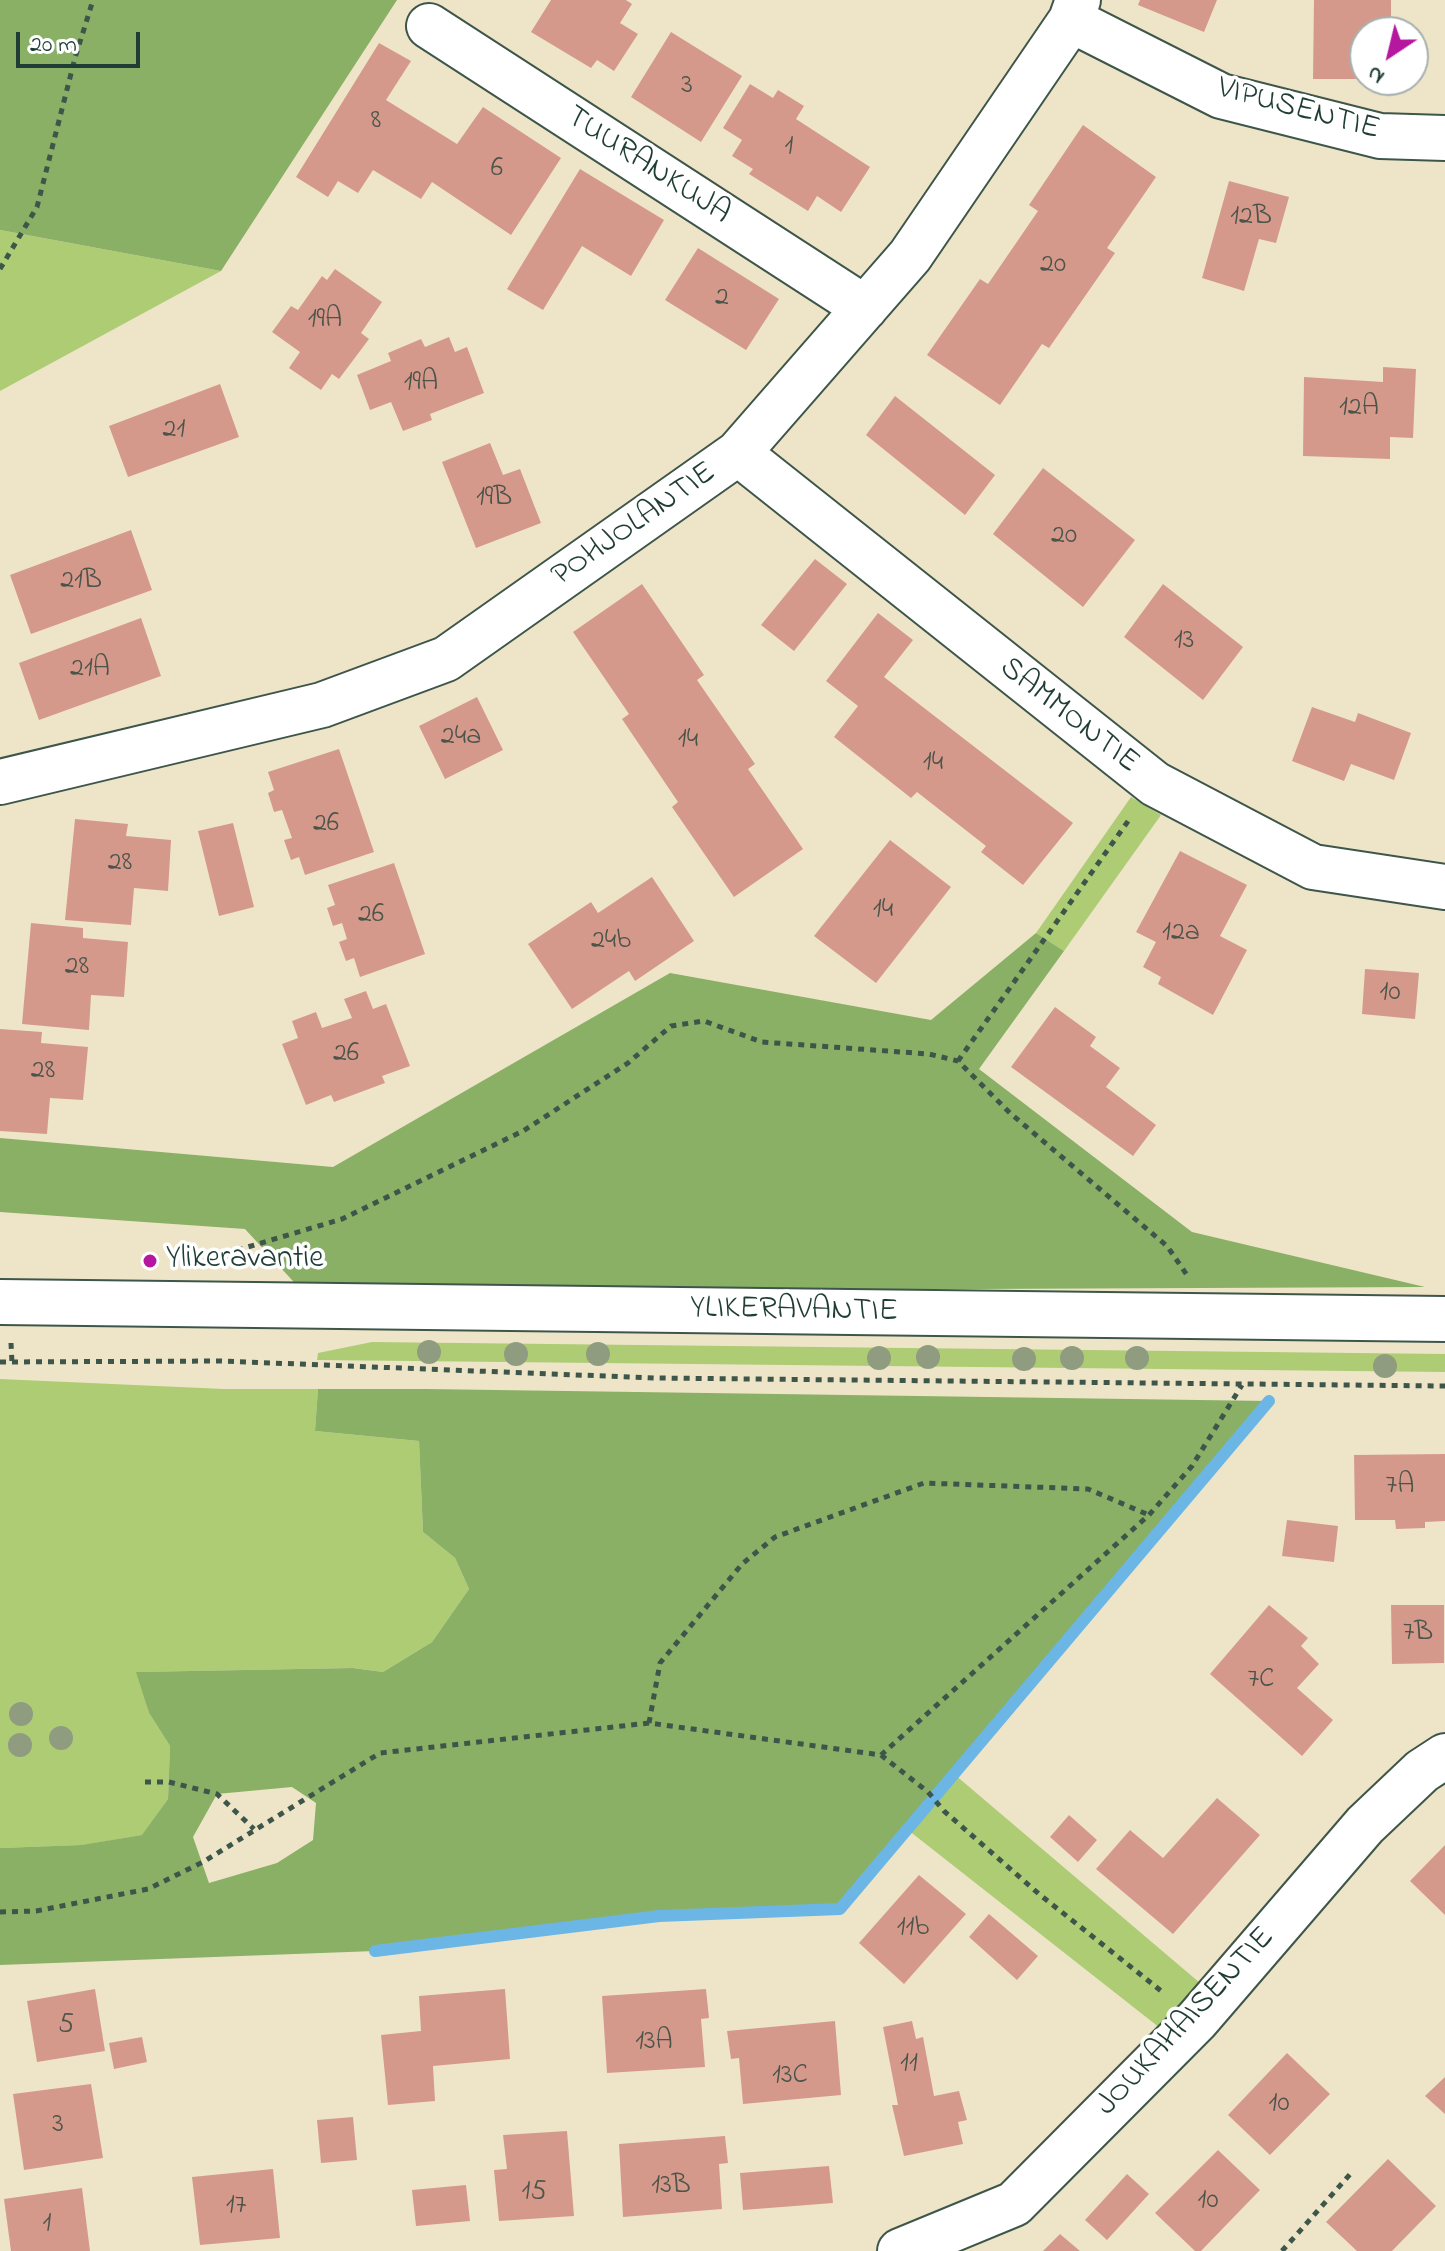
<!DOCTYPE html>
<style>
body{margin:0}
#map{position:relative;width:1445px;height:2251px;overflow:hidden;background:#eee5c9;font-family:"Indie Flower",sans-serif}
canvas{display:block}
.north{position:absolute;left:1349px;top:16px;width:80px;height:80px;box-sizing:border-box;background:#fff;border:2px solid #a5b1ae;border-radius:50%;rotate:215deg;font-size:22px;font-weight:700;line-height:32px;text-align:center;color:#1f3d34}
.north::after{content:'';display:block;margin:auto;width:28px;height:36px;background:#b5179e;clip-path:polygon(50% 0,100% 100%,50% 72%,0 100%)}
.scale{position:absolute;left:16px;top:32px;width:124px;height:36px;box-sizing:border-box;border:4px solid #1f3d34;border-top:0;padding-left:10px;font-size:24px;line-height:28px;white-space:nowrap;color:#1f3d34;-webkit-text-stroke:6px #fff;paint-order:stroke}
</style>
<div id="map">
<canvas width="1445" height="2251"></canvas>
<div class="north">N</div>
<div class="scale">20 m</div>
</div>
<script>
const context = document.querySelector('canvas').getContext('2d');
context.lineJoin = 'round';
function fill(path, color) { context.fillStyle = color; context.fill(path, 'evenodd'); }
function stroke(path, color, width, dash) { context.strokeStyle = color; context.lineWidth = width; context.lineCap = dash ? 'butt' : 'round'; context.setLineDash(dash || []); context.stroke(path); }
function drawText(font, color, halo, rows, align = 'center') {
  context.font = font + ' "Indie Flower",sans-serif'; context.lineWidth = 7; context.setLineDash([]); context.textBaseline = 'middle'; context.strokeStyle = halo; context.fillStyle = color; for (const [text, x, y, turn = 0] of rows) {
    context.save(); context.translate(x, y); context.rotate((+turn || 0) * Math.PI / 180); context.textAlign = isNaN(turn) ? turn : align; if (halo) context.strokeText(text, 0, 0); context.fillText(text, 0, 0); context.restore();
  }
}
const green = new Path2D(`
 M0 230 221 271 0 391Z
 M1131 797 1161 815 1064 951 1036 933Z
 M372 1342 1445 1354V1372L317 1360 318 1353Z
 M0 1379 224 1389H318L315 1431 419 1441 423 1532 455 1558 469 1589 432 1642 383 1672 353 1668 137 1672 149 1713 170 1746 168 1799 143 1835 82 1845 0 1848Z
 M954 1774 1200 1983 1160 2028 908 1830Z`);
const forest = new Path2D(`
 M0 0H397L221 271 0 230Z
 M1036 933 1064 951 979 1069 1192 1232 1425 1287 303 1292 245 1229 0 1212V1138L333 1167 670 973 931 1020Z
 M318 1389H426L1269 1401 840 1909 659 1916 375 1951 0 1965V1848L81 1845 142 1835 168 1799 170 1746 149 1713 136 1672 353 1668 383 1672 432 1642 469 1589 455 1558 423 1532 419 1441 315 1431ZM292 1787 316 1803 313 1840 277 1863 209 1883 193 1837 217 1794Z`);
const stream = new Path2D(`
 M375 1951 659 1916 840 1909 1269 1401`);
const building = new Path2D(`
 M551 0H626L632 4 620 23 638 34 614 71 597 60 591 68 531 32Z
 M1140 0H1217L1204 32 1138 5Z
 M1314 0H1391V32H1365V79H1313Z
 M671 32 742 76 701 142 631 97Z
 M379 43 411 61 386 100 457 144 483 107 561 158 511 235 432 182 421 199 373 170 358 193 338 181 328 197 296 177Z
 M750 84 773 98 778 90 804 106 796 119 870 167 841 212 817 196 808 211 749 174 753 169 732 156 742 140 723 128Z
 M1083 125 1156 177 1107 248 1115 253 1049 348 1042 344 1000 405 927 355 980 279 988 284 1038 211 1029 205Z
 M580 169 664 220 631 276 582 246 543 310 507 289Z
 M1229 181 1289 197 1276 243 1259 239 1244 291 1202 278Z
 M698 248 779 299 746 350 665 300Z
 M335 269 382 302 361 333 369 339 339 379 332 374 321 390 289 368 300 352 272 332 291 306 298 310 322 276 327 280Z
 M449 337 455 352 467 347 484 393 430 414 432 420 403 431 391 402 370 410 357 375 391 361 388 353 421 339 425 347Z
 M1383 367 1416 369 1413 438 1390 437V459L1303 456 1304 377 1383 382Z
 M220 384 239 437 128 477 109 426Z
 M895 396 995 475 965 515 866 435Z
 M490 443 503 475 520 469 541 523 476 548 442 462Z
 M1043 468 1135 540 1083 607 993 534Z
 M131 530 152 590 31 634 10 575Z
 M815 559 847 584 794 651 761 625Z
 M642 584 704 675 697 680 755 764 748 769 803 849 734 897 672 807 678 802 622 719 629 714 573 632Z
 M1163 584 1243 647 1203 700 1124 637Z
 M878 613 913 640 884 677 1073 823 1023 885 981 852 986 846 917 792 911 798 834 737 858 706 826 681Z
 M141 618 161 676 39 720 19 663Z
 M477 697 503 750 445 779 419 726Z
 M1312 707 1355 722 1358 713 1411 733 1394 780 1351 764 1344 781 1292 761Z
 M339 749 374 852 305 875 299 857 291 860 284 840 292 838 282 810 274 812 268 793 274 790 268 772Z
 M75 819 128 824 126 836 171 840 168 891 134 888 131 925 65 920Z
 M233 823 254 907 219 916 198 831Z
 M890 840 951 887 876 983 814 936Z
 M1180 851 1247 885 1220 936 1247 950 1213 1015 1158 984 1161 977 1143 967 1156 942 1136 932Z
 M394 863 425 954 360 977 354 958 346 961 339 942 347 939 342 923 333 926 327 908 335 905 328 885Z
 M652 877 694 941 635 981 629 971 572 1009 528 944 591 902 598 913Z
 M31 923 83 928V938L128 942 124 997 91 995 89 1030 22 1024Z
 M1365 969 1419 973 1415 1019 1362 1014Z
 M366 991 373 1009 386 1004 410 1066 382 1076 385 1083 334 1102 331 1095 306 1105 282 1044 298 1038 292 1021 316 1012 322 1028 352 1018 344 999Z
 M1055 1007 1096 1037 1090 1046 1120 1068 1106 1087 1156 1125 1133 1156 1011 1067Z
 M0 1029 42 1032 41 1043 88 1047 83 1100 50 1098 47 1134 0 1131Z
 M1445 1454V1521L1425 1522V1528L1396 1529 1395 1520H1355L1354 1455Z
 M1287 1520 1338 1526 1334 1562 1282 1556Z
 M1269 1605 1308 1638 1301 1646 1319 1664 1297 1688 1333 1720 1302 1756 1210 1674Z
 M1391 1605H1444V1663L1392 1664Z
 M1217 1798 1260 1835 1173 1934 1096 1869 1130 1830 1163 1858Z
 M1069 1815 1097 1840 1078 1862 1050 1837Z
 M1445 1845V1915L1410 1881Z
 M919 1875 966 1914 904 1984 859 1943Z
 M989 1914 1038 1956 1017 1980 969 1937Z
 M95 1989 105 2051 37 2062 27 2001Z
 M505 1989 510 2059 433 2066 435 2101 388 2105 381 2035 421 2031 419 1996Z
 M706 1989 709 2018 701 2019 705 2067 607 2073 602 1996Z
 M835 2021 841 2095 743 2104 739 2058 731 2059 727 2031Z
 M912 2021 916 2039 923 2037 934 2096 959 2091 967 2120 958 2122 963 2144 904 2156 892 2105H898L883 2027Z
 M142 2037 147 2062 114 2069 109 2043Z
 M1287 2053 1330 2094 1270 2155 1228 2115Z
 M1445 2077V2114L1425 2096Z
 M91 2084 103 2158 24 2170 13 2094Z
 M353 2117 357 2160 321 2163 317 2120Z
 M567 2131 574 2216 499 2221 494 2170 507 2169 503 2135Z
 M725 2136 728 2163 719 2164 722 2209 623 2217 619 2144Z
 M1218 2150 1260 2190 1201 2251H1195L1155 2213Z
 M1388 2159 1436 2206 1392 2251H1357L1326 2222Z
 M829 2166 833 2203 743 2210 740 2173Z
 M273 2169 280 2238 200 2245 192 2177Z
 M1127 2174 1149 2194 1107 2240 1085 2220Z
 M466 2185 470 2221 416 2226 412 2190Z
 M82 2188 90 2251H11L4 2199Z
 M1060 2234 1080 2251H1043Z`);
const path = new Path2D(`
 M0 269 37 207 75 58 93 0
 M958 1061 1131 817
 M214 1257 342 1219 523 1131 628 1063 671 1026 704 1021 762 1042 929 1054 958 1061 1010 1113 1167 1246 1187 1275
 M11 1343 12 1363
 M0 1362 221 1361 655 1378 1445 1386
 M649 1723 660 1663 742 1564 775 1537 924 1483 1088 1489 1149 1515
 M881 1755 928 1792 944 1811 1039 1894 1165 1994
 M145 1782H169L217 1794 254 1829
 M0 1912 36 1911 148 1889 203 1862 380 1753 649 1723 881 1755 1149 1515 1192 1466 1242 1385
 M1282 2251 1353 2171`);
const minor = new Path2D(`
 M1071 20 1221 96 1380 136 1445 138
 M429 26 865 308
 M738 453 1155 784 1313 867 1445 887
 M0 782 322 705 446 659 738 453 910 256 1071 20 1078 0
 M900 2251 1014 2204 1197 2020 1365 1825 1422 1771 1445 1756`);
const tertiary = new Path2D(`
 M0 1302 1445 1319`);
const trees = [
 [429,1352],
 [516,1354],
 [598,1354],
 [928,1357],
 [879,1358],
 [1072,1358],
 [1137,1358],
 [1024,1359],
 [1385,1366],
 [21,1714],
 [61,1738],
 [20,1745]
];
const markers = [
 [150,1261,8,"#b5179e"]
];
const numberNames = [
 ["3",687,87],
 ["8",376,122],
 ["1",789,148],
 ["6",497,170],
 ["12B",1251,218],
 ["20",1053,266],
 ["2",722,299],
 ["19A",325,321],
 ["19A",421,384],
 ["12A",1359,409],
 ["21",174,431],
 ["19B",494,499],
 ["20",1064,537],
 ["21B",81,582],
 ["13",1184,642],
 ["21A",90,670],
 ["24a",461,738],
 ["14",688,741],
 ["14",933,764],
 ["26",326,825],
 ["28",120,864],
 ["14",883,911],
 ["26",371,916],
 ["12a",1181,934],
 ["24b",611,942],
 ["28",77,968],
 ["10",1390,994],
 ["26",346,1055],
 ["28",43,1072],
 ["7A",1400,1487],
 ["7B",1418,1634],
 ["7C",1261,1681],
 ["11b",913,1929],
 ["5",66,2026],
 ["13A",654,2043],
 ["11",909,2065],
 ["13C",790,2077],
 ["10",1279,2105],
 ["3",58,2126],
 ["13B",671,2187],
 ["15",534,2193],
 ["10",1208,2202],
 ["17",236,2207],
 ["1",47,2225]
];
const streetNames = [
 ["VIPUSENTIE",1298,111,15],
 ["TUURANKUJA",647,167,33],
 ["POHJOLANTIE",635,526,-35],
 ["SAMMONTIE",1068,717,38],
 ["YLIKERAVANTIE",794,1312,1],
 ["JOUKAHAISENTIE",1187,2023,-47]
];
const poiNames = [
 ["Ylikeravantie",166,1261]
];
fill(green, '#adcc74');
fill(forest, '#8ab066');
stroke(stream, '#6bb6e4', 12);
fill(building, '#d5998c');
stroke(minor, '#3e564a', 48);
stroke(tertiary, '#3e564a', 48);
stroke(path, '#3e564a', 5, [6, 6]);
stroke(minor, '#fff', 44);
stroke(tertiary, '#fff', 44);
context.fillStyle = '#8f9c80';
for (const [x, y] of trees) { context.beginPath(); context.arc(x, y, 12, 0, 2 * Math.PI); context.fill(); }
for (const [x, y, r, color] of markers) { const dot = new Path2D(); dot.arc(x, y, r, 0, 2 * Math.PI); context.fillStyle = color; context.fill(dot); stroke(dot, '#fff', 3); }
drawText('28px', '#4c544a', null, numberNames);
drawText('32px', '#1f3d34', '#fff', streetNames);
drawText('32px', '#1f3d34', '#fff', poiNames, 'left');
</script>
